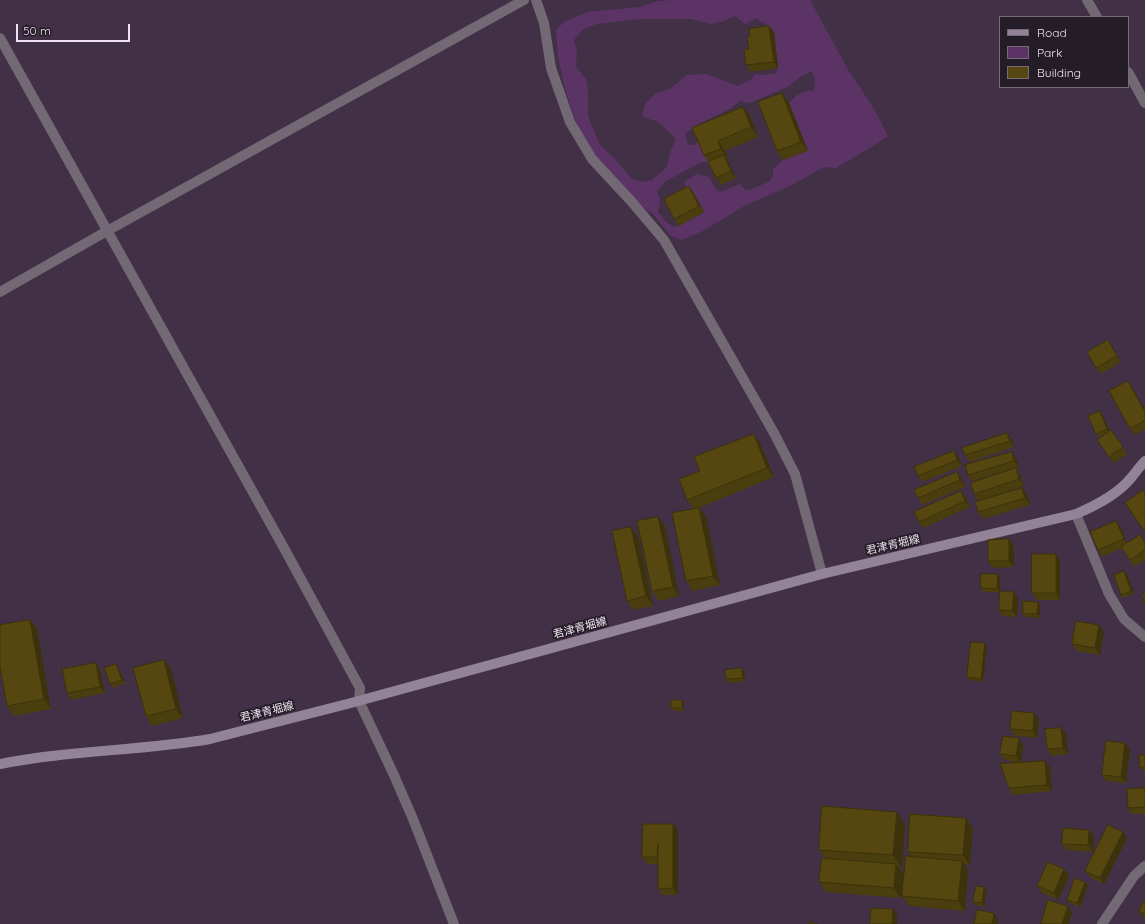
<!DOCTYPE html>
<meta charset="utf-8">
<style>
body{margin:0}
#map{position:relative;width:1145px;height:924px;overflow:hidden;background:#423047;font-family:Quicksand,sans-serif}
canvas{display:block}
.legend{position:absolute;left:999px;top:16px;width:130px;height:72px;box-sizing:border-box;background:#241c26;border:1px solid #746b77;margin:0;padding:5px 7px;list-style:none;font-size:12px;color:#ece1f0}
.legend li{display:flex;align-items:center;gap:8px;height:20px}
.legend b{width:20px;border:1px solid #746b77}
.scale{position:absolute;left:16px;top:24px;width:114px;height:18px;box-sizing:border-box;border:2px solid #ece1f0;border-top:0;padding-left:5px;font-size:12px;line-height:14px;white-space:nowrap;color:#ece1f0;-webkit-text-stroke:3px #241c26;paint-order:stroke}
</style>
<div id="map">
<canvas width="1145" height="924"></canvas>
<ul class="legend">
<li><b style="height:5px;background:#928496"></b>Road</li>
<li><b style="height:11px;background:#5b3465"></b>Park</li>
<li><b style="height:11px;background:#564710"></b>Building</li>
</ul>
<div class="scale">50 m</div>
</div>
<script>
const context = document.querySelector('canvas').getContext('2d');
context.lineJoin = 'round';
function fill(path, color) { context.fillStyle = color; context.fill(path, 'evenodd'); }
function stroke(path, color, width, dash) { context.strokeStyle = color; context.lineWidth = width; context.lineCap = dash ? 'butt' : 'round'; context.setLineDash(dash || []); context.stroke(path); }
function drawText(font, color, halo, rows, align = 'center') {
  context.font = font + ' Quicksand,"Noto Sans JP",sans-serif'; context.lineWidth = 3.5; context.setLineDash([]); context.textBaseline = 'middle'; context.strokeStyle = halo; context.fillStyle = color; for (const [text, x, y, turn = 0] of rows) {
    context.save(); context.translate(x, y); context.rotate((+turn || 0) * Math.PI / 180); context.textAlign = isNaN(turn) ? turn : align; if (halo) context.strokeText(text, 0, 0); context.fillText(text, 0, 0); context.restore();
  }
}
const green = new Path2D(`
 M672 0H810L847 68 873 107 888 136 873 146 836 168 824 167 790 186 746 205 703 231 681 240 671 236 653 214 640 206 592 155 574 117 565 89 558 57 556 30 564 22 588 12 639 7 658 1ZM735 16 745 24 756 18 765 24 774 32 778 68 776 73 764 75 755 74 752 79 738 86 706 74 687 75 670 89 655 94 645 104 642 117 659 122 676 139 671 150 667 167 652 180 641 182 632 179 614 158 600 145 588 116V89L586 79 576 67 577 51 574 40 583 29 597 24 640 19H691L711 24 721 22ZM812 71 815 79 814 92 809 90 797 95 789 103 807 151 783 160 773 169V175L770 181 752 189 745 190 740 184 720 192 715 188 709 177 697 174 684 182 686 187 692 191 704 212 679 226 673 227 666 222 658 212 660 200 657 191 666 181 701 162 712 163 708 133 694 145H688L685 134C689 131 693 127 698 125 712 116 728 113 740 101L750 103 789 86 800 77Z`);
const minor = new Path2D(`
 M536 0 544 23 551 68 570 122 592 159 631 201 664 240 774 433 795 474 822 574
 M1087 0 1097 17
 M0 38 284 548 360 688 359 701 393 773 413 819 454 924
 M1128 72 1145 103
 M0 292 107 231 524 0
 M1076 514 1109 594 1124 619 1145 637
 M1102 924 1134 876 1145 866`);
const secondary = new Path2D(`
 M0 764C70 750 140 751 210 739L351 703 822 574 1076 514C1095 506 1118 494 1131 478 1136 472 1140 466 1145 461`);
const wall = new Path2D(`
 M774 32 778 68 750 72 746 65 749 49Z
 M782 93 789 103 808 151 783 160 777 151Z
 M743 107 750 116 758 137 725 151 728 158 726 159 736 178 721 185 716 178 708 162 704 155Z
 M693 192 704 212 679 226 674 219Z
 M1108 340 1121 362 1101 374 1096 368Z
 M1132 387 1145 410V429L1135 435 1130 429Z
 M1100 411 1102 414 1110 432 1111 430 1127 454 1114 463 1097 440 1109 432 1098 437 1096 434Z
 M1007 433 1012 440 1014 447 969 462 965 455Z
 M760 443 774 477 698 508H699L706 517 720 585 693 591 686 581 694 509 687 500 700 471Z
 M959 458 962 466 922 482 918 476Z
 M1016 458 1019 467 1016 468 1020 475 1024 486 979 501 974 494 1011 470 972 481 968 475Z
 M957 472 961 478 965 487 922 505 918 498Z
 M1022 488 1027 494 1030 505 983 519 978 512Z
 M961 491 965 497 970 507 923 528 919 522Z
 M665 526 679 596 659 601 652 591Z
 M1121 528 1127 544 1140 535 1145 542V560L1134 567 1122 548 1102 557 1098 550Z
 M638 536 653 606 633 610 627 601Z
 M1009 539 1014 546V567L993 568 988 561Z
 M1056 554 1060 560V600H1037L1032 593Z
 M1124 571 1127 574 1134 594 1123 598 1121 595Z
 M1000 577V592H983L981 588Z
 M1018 598 1017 617 1003 616 999 610Z
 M1040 605V618L1025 617 1023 614Z
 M30 620 37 629 51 709 14 716 7 706Z
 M1104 632 1100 655 1077 651 1072 644Z
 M985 643 987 647 983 682 970 680 967 677Z
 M164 660 171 669 183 718 152 726 146 716Z
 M116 664 118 667 125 683 113 688 110 684Z
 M100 669 105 693 71 700 67 693Z
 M744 672 745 681 728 683 726 679Z
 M682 700 684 703V711H674L671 708Z
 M1039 719 1037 738 1015 736 1010 729Z
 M1061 728 1066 734 1068 754 1052 756 1047 749Z
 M1125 743 1130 749 1126 783 1106 781 1102 775Z
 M1023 745 1021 763 1045 761 1050 767 1052 791 1013 795 1009 788 1021 763 1005 760 1000 754Z
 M1145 755V770H1142L1140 767Z
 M1145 788V814H1132L1128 808Z
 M966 818 973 828 970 865 964 864 968 870 965 911 909 906 902 896 911 856 908 852Z
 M905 824 902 868H899L903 873 901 898 826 892 819 882 825 858 819 850Z
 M678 830V895H663L658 889V864H647L642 857Z
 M1123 832 1127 838 1104 884 1090 877 1085 871Z
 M1094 837 1093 852 1066 850 1062 844Z
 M1069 876 1058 900 1041 892 1037 886Z
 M1085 882 1088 885 1080 907 1069 903 1067 900Z
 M987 891 984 907 976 905 973 902Z
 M1145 898V919L1143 918 1139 911Z`);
const shadedWall = new Path2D(`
 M769 26 774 32 778 68 774 62Z
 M782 93 789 103 808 151 801 142Z
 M743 107 750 116 758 137 751 127Z
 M718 141 725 151 728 158 721 149Z
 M724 155 728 161 736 178 731 171Z
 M689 186 693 192 704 212 699 206Z
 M1108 340 1112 346 1121 362 1117 356Z
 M1128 381 1132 387 1145 410V412Z
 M1100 411 1102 414 1110 432 1107 429Z
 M1007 433 1012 440 1014 447 1010 441Z
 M754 434 760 443 774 477 767 468Z
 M954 451 959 458 962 466 957 460Z
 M1012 452 1016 458 1019 467 1014 461Z
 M1016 468 1020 475 1024 486 1019 479Z
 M957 472 961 478 965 487 960 480Z
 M1022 488 1027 494 1030 505 1025 498Z
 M961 491 965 497 970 507 965 501Z
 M699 508 706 517 720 585 713 576Z
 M658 517 665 526 679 596 673 587Z
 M1116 521 1121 528 1128 546 1124 539Z
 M631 527 638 536 653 606 646 596Z
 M1009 539 1014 546V567L1009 561Z
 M1056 554 1060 560V600L1056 593Z
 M1124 571 1127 574 1134 594 1131 591Z
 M998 574 1000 577V592L997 589Z
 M1014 592 1018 598 1017 617 1012 611Z
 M1038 602 1040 605V618L1037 614Z
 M30 620 37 629 51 709 44 699Z
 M1099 625 1104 632 1100 655 1095 648Z
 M985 643 987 647 983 682 981 679Z
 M164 660 171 669 183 718 176 709Z
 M96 663 100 669 105 693 100 687Z
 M116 664 118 667 125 683 122 680Z
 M742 668 744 672 745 681 743 678Z
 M682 700 684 703V711L682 708Z
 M1034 713 1039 719 1037 738 1033 731Z
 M1061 728 1066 734 1068 754 1063 748Z
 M1019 738 1023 745 1021 763 1016 756Z
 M1125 743 1130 749 1126 783 1121 777Z
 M1045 761 1050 767 1052 791 1047 785Z
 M897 812 905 824 902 868 893 855Z
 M966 818 973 828 970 865 963 855Z
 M673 824 678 830V895L673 888Z
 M1089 830 1094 837 1093 852 1088 845Z
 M1123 832 1127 838 1104 884 1100 878Z
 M962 861 968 870 965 911 958 901Z
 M896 864 903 873 901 898 894 888Z
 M1064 869 1069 876 1058 900 1054 893Z
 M1085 882 1088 885 1080 907 1077 903Z
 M984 887 987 891 984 907 982 903Z
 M1068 906 1072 913 1069 924H1062Z
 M893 909 897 915V924H892Z
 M994 913 998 920V924H992Z`);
const building = new Path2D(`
 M769 26 774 62 746 65 744 50 749 49 747 37 750 36 749 29Z
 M782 93 801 142 777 151 758 102Z
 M743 107 751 127 718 141 721 149 704 155 692 128Z
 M724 155 731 171 716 178 708 162Z
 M689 186 699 206 674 219 664 199Z
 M1108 340 1117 356 1096 368 1087 352Z
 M1128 381 1145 412V420L1130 429 1109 391Z
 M1100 411 1107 429 1096 434 1088 416Z
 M1111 430 1123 447 1109 457 1097 440Z
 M1007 433 1010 441 965 455 962 448Z
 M754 434 767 468 687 500 679 479 700 471 694 457Z
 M954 451 957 460 918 476 914 467Z
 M1012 452 1014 461 968 475 965 465Z
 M1016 468 1019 479 974 494 971 483Z
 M957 472 960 480 918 498 914 490Z
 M1022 488 1025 498 978 512 975 502Z
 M1143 490 1145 493V532L1125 503Z
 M961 491 965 501 919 522 914 512Z
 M699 508 713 576 686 581 672 513Z
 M658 517 673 587 652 591 637 521Z
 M1116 521 1124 539 1098 550 1090 532Z
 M631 527 646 596 627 601 612 531Z
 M1140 535 1145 543V550L1130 560 1121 547Z
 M1009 539V561H988V540Z
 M1032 554H1056V593H1032Z
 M1124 571 1131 591 1121 595 1114 575Z
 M981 574H998L997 589 981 588Z
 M1000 591 1014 592 1012 611 999 610Z
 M1145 593V606L1142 594Z
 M1023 601 1038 602 1037 614H1023Z
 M30 620 44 699 7 706 0 667V625Z
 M1076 621 1099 625 1095 648 1072 644Z
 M971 642 985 643 981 679 967 677Z
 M164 660 176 709 146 716 133 668Z
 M96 663 100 687 67 693 62 669Z
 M116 664 122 680 110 684 104 668Z
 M742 668 743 678 726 679 725 670Z
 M671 700H682V708H671Z
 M1012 711 1034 713 1033 731 1010 729Z
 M1061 728 1063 748 1047 749 1045 729Z
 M1003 736 1019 738 1016 756 1000 754Z
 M1106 741 1125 743 1121 777 1102 775Z
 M1139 755H1145V767H1140Z
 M1045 761 1047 785 1009 788 1000 764Z
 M1145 788V807L1128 808 1127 789Z
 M822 806 897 812 893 855 819 850Z
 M910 814 966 818 963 855 908 852Z
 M643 824H673V888L658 889V844L657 857H642Z
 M1108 825 1123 832 1100 878 1085 871Z
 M1063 828 1089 830 1088 845 1062 844Z
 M906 856 962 861 958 901 902 896Z
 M822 858 896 864 894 888 819 882Z
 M1048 862 1064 869 1054 893 1037 886Z
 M1075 878 1085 882 1077 903 1067 900Z
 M976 886 984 887 982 903 973 902Z
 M1145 898V914L1139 911Z
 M1048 900 1068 906 1062 924H1041Z
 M871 908 893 909 892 924H870Z
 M977 910 994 913 992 924H974Z
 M810 922 818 924H810Z`);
const streetNames = [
 ["君津青堀線",893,545,-13],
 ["君津青堀線",580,628,-15],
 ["君津青堀線",267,712,-14]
];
fill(green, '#5b3465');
stroke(minor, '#726974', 10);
stroke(secondary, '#928496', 10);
fill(wall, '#4a3d0e');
fill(shadedWall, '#3c320b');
fill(building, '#564710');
stroke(building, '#3c320b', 1);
drawText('11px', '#ece1f0', '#241c26', streetNames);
</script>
